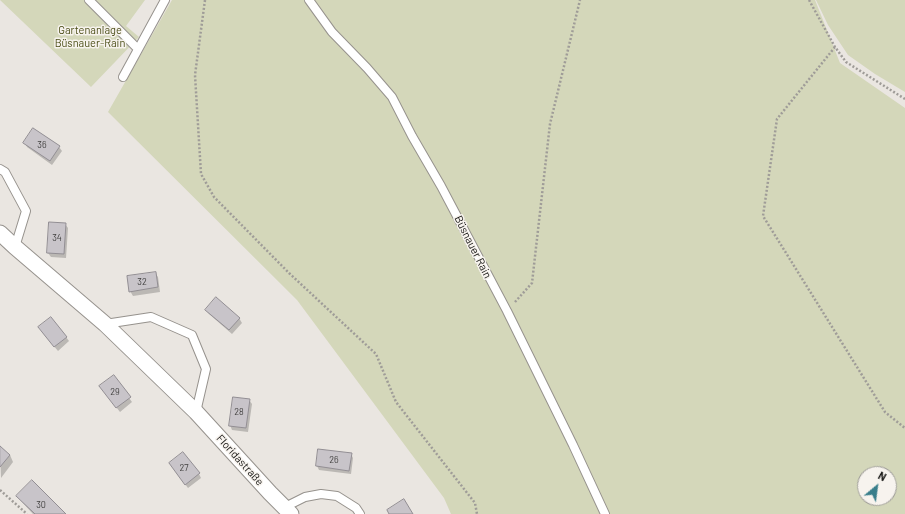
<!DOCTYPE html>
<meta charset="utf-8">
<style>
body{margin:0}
#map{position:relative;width:905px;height:514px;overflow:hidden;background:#eae6e1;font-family:Barlow,sans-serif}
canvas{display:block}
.north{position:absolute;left:857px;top:466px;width:40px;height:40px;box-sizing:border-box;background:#f7f3ee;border:1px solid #9d9b97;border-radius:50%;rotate:29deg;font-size:11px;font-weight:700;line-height:16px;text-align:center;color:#171614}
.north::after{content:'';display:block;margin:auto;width:14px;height:18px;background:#397e8b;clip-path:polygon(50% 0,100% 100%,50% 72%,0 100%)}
</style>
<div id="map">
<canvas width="905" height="514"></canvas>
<div class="north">N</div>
</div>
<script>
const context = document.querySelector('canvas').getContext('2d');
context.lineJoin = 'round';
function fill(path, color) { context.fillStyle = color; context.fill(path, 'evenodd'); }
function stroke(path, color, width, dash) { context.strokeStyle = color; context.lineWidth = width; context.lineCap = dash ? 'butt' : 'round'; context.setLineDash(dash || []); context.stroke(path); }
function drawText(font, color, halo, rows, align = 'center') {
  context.font = font + ' Barlow,sans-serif'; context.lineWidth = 3; context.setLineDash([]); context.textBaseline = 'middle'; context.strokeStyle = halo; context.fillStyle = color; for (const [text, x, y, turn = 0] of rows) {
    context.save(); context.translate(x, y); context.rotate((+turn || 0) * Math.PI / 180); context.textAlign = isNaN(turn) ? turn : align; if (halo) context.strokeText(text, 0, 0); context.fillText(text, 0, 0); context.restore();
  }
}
const green = new Path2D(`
 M0 0H145L126 26 139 37 91 87Z
 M172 0H815L840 63 905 108V514H451L444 498 297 300 108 112ZM865 474H889V498H865Z
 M816 0H905V92L875 74 848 55 828 25Z`);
const shadow = new Path2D(`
 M25 143 59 147 62 151 52 165 27 147Z
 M65 224 68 228 66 258 51 257 48 253Z
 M155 273 158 277 160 292 133 296 130 291Z
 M206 310 239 318 242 323 232 334 209 314Z
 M42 332 66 337 69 341 58 351Z
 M113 376 132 402 120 412 103 390Z
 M249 400 252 404 248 432 232 430 230 425Z
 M0 448 10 455 13 462 1 478Z
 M351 454 353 458 351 474 319 470 317 466Z
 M170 464 199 474 201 478 188 488Z
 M18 496 65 514H33L22 502Z`);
const building = new Path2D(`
 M33 128 60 146 50 161 23 143Z
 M49 222 66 223 64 254 47 253Z
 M156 272 158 287 129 292 127 276Z
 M216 297 240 318 229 330 205 310Z
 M51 317 67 337 54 347 38 327Z
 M114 375 131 397 116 408 99 386Z
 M233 397 250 399 246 428 229 426Z
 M0 446 10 455 0 467Z
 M318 449 352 453 349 471 316 466Z
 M183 452 200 473 185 485 169 463Z
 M32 480 66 514H35L16 496Z
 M404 499 413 514H389L387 510Z`);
const path = new Path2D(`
 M205 0 195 75 201 174 214 197 289 273 376 354 396 402 475 503 477 514
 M809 0 835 47 846 62 905 99
 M835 47 777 119 763 216 885 412 905 428
 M515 302 532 283 550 124 580 0
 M0 490 27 514`);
const service = new Path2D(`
 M89 0 138 49
 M309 0 332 32 367 68 392 97 412 136 441 186 507 311 573 445 605 514
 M123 77 165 0
 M0 169 5 172 26 211 15 247
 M105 324 151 317 192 335 206 369 196 412
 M285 507 305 497 321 494 337 496 356 508 360 514`);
const minor = new Path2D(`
 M0 233 15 247 105 324 196 412 270 493 291 514`);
const numberNames = [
 ["36",42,145],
 ["34",57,238],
 ["32",142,282],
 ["29",115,392],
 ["28",239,412],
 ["26",334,460],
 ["27",184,468],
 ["30",41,505]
];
const parkNames = [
 ["Gartenanlage",90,30],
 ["Büsnauer-Rain",90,43]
];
const streetNames = [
 ["Büsnauer Rain",473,247,63],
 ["Floridastraße",240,460,48]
];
fill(green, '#d4d7ba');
fill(shadow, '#0003');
fill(building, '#c8c4c9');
stroke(building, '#928e93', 1);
stroke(service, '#96928d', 10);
stroke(minor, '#96928d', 17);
stroke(path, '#9f9c98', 2.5, [2, 2]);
stroke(service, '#fff', 8);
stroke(minor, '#fff', 15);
drawText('9px', '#434241', null, numberNames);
drawText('11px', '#4b4e17', '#f7f3ee', parkNames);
drawText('11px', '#171614', '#f7f3ee', streetNames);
</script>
